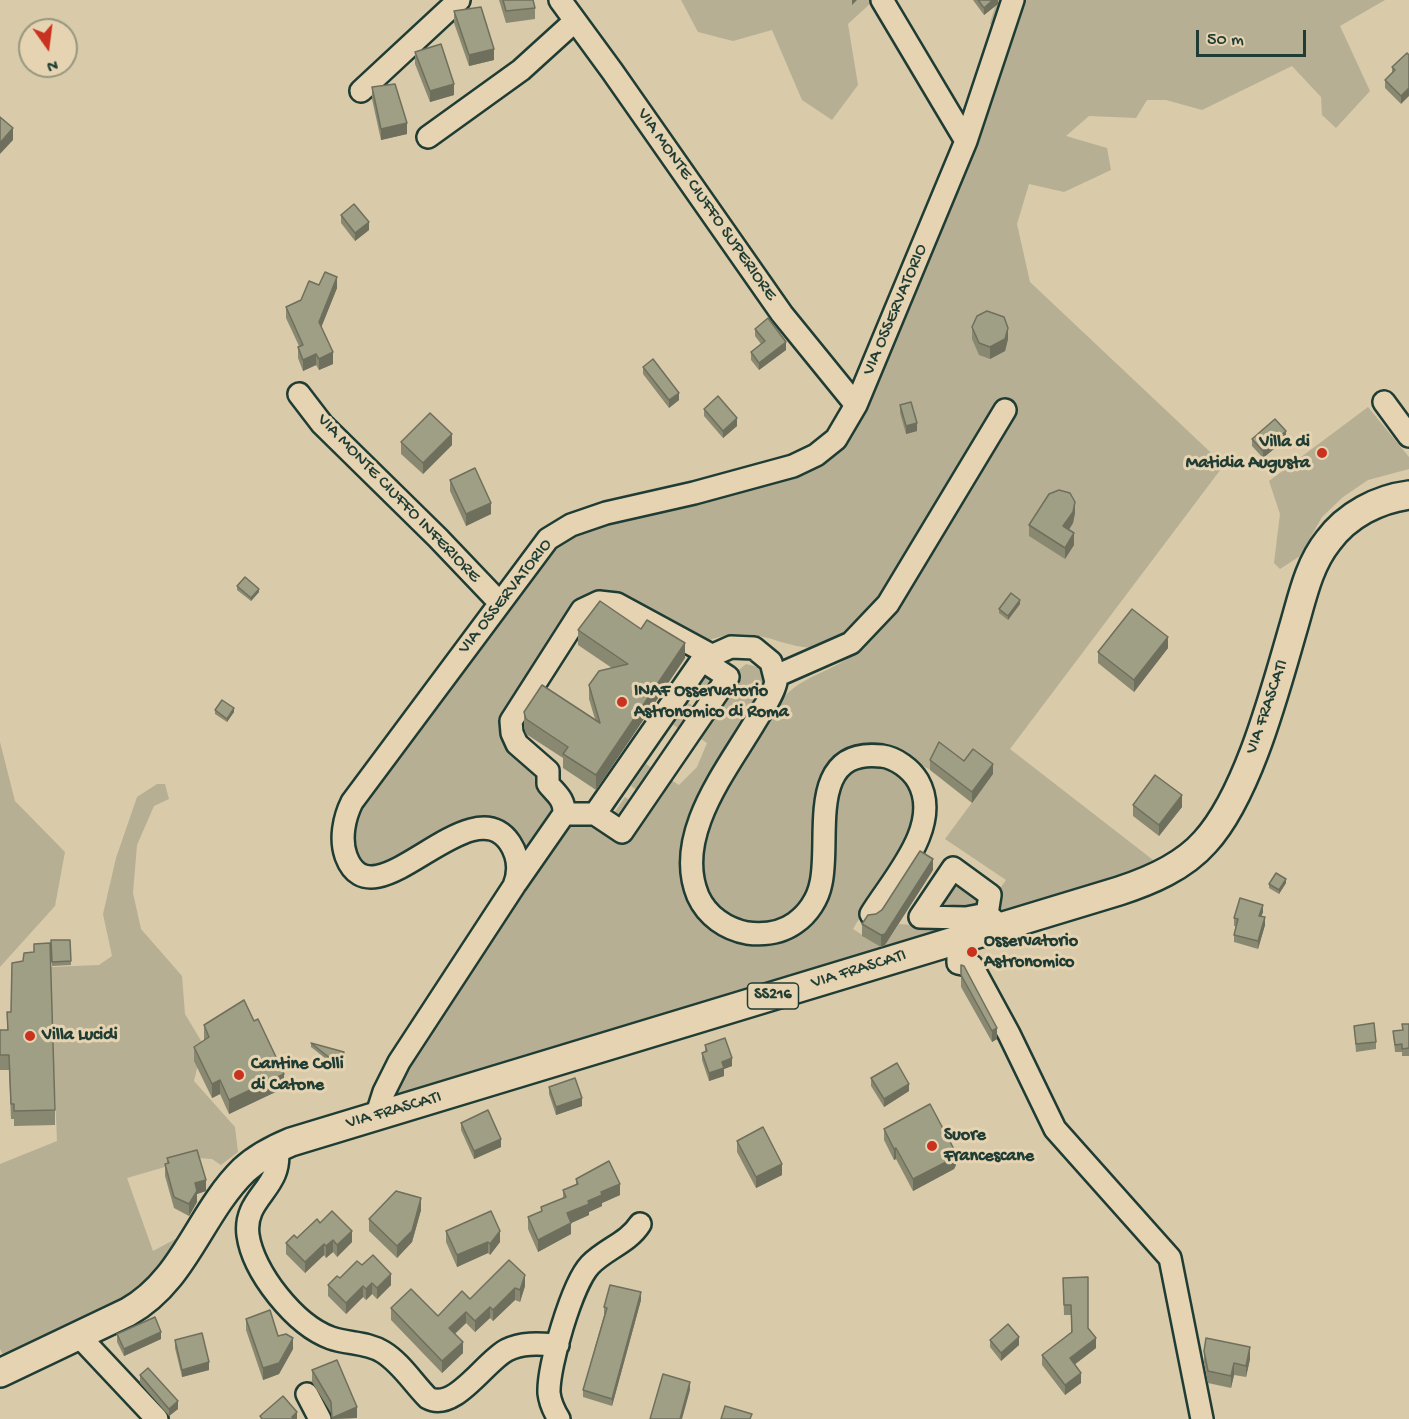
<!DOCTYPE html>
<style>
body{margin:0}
#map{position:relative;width:1409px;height:1419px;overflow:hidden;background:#d9caaa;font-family:"Gochi Hand",sans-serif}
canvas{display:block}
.north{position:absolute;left:18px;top:18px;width:60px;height:60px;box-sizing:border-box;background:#e5d3b1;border:2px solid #96977f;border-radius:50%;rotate:166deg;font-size:16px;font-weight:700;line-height:24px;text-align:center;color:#1f3d34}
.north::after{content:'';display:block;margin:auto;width:21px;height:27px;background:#c8321e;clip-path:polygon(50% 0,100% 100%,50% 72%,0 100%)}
.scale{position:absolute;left:1196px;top:30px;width:110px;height:27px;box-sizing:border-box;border:3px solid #1f3d34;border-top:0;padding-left:8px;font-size:18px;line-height:21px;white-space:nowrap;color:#1f3d34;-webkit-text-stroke:4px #e5d3b1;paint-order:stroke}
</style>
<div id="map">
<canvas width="1409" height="1419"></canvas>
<div class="north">N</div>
<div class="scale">50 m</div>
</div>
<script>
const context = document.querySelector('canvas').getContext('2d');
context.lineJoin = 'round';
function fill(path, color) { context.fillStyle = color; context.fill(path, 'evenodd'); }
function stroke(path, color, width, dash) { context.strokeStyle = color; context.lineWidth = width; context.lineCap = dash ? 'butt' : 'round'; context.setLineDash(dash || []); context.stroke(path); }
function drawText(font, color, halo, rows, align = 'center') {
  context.font = font + ' "Gochi Hand",sans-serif'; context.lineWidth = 6; context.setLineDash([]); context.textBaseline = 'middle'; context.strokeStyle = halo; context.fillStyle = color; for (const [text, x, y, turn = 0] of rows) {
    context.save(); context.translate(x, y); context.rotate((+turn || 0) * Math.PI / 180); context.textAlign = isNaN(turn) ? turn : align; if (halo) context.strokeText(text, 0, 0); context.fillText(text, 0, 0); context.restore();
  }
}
const green = new Path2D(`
 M681 0H874L848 24 858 85 832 120 802 100 772 30 733 41 698 32Z
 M997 0H1385L1340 26 1370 91 1336 128 1322 115 1321 97 1292 66 1202 110 1166 100H1147L1136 118 1089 116 1066 136 1107 148 1111 170 1064 192 1029 184 1017 224 1030 282 1224 465 1010 749 1166 870 997 916 1002 893 998 891 1006 880 945 839 993 774C975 773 944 775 929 769 921 766 916 761 910 756 895 745 876 742 858 747 772 772 852 897 782 920 775 923 764 929 756 928 743 926 729 918 717 914 712 903 698 879 697 868 695 840 768 709 790 691 816 669 855 666 871 634 856 638 841 645 826 647 779 653 759 618 702 643L679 633 624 593 592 594 571 605 504 713 539 774V791L556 807 531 852 511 828 494 820 476 819 394 868 360 865 354 859 351 819 552 548 587 527 798 474C826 464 845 447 858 420L949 206 1007 53 990 23Z
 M1368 407 1409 457V469L1368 480 1343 497 1322 517 1300 556 1280 569 1274 563 1280 514 1269 481Z
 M746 664 761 668 765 682 718 778 690 903C701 922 715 938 737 944 754 949 773 947 790 940 849 911 819 843 837 793 839 787 841 780 844 776 856 765 871 762 886 767 916 776 917 816 908 841 905 850 896 859 891 868 878 888 865 909 853 929L883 948 899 924 955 928 398 1100 397 1084 544 863 541 860 570 818H587L625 844 668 778 679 785 697 767 707 743 695 735 734 674Z
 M707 669 718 677 703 699 692 692Z
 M687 702 697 709 682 731 672 724Z
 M0 742 15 801 65 852 55 906 0 967Z
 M646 764 656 771 641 793 631 786Z
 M157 784H165L169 799 154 806 137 845 133 893 141 929 182 976 185 1014 203 1044 194 1081 235 1127 238 1152 221 1165 212 1159 196 1158 127 1178 153 1251 181 1236 149 1283 123 1303 6 1360 0 1349V1164L57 1141 50 967 99 965 112 956 103 914 116 858 137 797Z
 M625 797 636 804 621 826 610 819Z
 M957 884 979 900 974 908 945 904 944 902Z`);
const minor = new Path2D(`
 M560 0 612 71 782 314 856 405
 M882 0 966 141
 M361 91 459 0
 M428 137 521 70 575 21
 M299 394 322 424 438 538 499 602
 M1384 402 1409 436
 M776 676 851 643 888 604 1005 410
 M564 814H595L622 832 728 677 702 660
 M595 814 702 660 731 647 754 648 771 662 776 682C773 696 762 710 755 722 726 771 673 836 698 896 707 916 726 929 747 933 763 935 781 933 795 923 808 914 818 899 821 883 831 839 805 747 882 756 896 758 911 769 918 781 943 825 894 877 871 914
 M516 883 564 814C565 799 556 794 548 784V771L517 744 512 733 511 721 582 610 599 602 617 604 711 655
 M987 914 966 918 920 917 953 868 990 895 987 914 1001 927
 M958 940V963L972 966 1009 1034 1055 1129 1170 1258 1202 1419
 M376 1117 384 1092 399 1062 514 886C520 871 519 857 510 843 469 783 373 929 346 856 340 839 344 818 352 802L548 539 571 525 606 513 694 493 793 466 816 455 836 439 856 405 966 141 1013 0
 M277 1148C284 1189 243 1196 248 1235 253 1272 295 1325 331 1338 348 1344 367 1342 383 1352 401 1363 413 1383 428 1398 455 1412 485 1361 507 1350 523 1342 541 1344 558 1345
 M78 1335 157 1419
 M307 1394 320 1419
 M559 1419C554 1411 550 1402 549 1393 548 1367 572 1284 590 1265 605 1249 628 1243 640 1224`);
const major = new Path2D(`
 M0 1373 128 1312C185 1280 199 1214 244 1170 257 1158 274 1149 291 1142L1119 891C1150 881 1183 867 1205 842 1248 795 1275 691 1293 629 1302 599 1308 566 1328 541 1347 515 1378 499 1409 495`);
const wall = new Path2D(`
 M499 0H533L535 8V19L506 23Z
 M973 0H998V4L984 15Z
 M454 11 494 60 469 66 454 23Z
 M415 52 454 95 430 102 415 64Z
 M1407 53 1401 104 1385 88V80L1392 73V67Z
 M372 87 407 134 381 140 372 99Z
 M341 215 369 230 355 241 341 223Z
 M319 285 337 288 321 327 333 364 319 370 316 365 303 371 298 358V347L299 346 286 318V307L301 300Z
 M972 327 1008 339 1005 351 990 359 979 355 972 339Z
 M755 329 786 350 759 370 751 360V352L761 344 755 336Z
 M643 367 679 400 669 408 643 374Z
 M900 405 917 431 906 434 900 413Z
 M704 409 737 426 723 438 704 416Z
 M1252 439H1286L1263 458 1252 446Z
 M401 442 452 445 423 474 401 454Z
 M450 480 491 514 466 526 450 491Z
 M1075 513 1073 523 1069 530 1074 545 1065 559 1029 536V525Z
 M237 586 259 592 251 601 237 590Z
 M1020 604 1008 620 999 613V609Z
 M578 630 685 658 596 790 563 768V758L526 734 524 727V712L595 719 589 699V685L612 668 578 645Z
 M1168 648 1134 692 1098 663V652Z
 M215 710 234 712 227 722 215 714Z
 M930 760 964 761 993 774 972 803 930 770Z
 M1133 805 1182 807 1159 836 1133 816Z
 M933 870 885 945 881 947 862 936V924Z
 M1286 883 1279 894 1269 888V884Z
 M1263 912 1261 916 1265 925 1258 949 1234 942V935L1236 926H1234V918Z
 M51 940H70L71 965 52 966Z
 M961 965 997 1039 992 1042 961 987Z
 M7 1012 55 1110V1125L14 1126V1119H11L9 1070H0V1030H7Z
 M1409 1024V1056H1402V1052H1395L1393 1031 1402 1030Z
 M204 1025 284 1088 229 1114 220 1094 212 1098 194 1061V1047L204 1040Z
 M1354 1026 1376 1042V1049L1356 1052Z
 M311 1043 344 1055 340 1069 330 1066V1062L311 1047Z
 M705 1045 732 1066 724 1069V1076L709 1081 702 1060V1053L705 1052Z
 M871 1078 909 1091 884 1107 871 1086Z
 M549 1087 582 1106 556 1115 549 1094Z
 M461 1123 501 1147 474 1159 461 1130Z
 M884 1129 956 1165 954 1169 913 1191 896 1159 894 1160 884 1140Z
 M737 1141 782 1175 756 1188 737 1152Z
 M167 1158 206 1191 197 1194V1202L189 1216 174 1208 165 1176V1164H167Z
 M576 1179 620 1195 602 1203V1206L589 1212V1215L571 1223V1234L538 1252 528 1229V1217L541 1212V1207L563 1198V1190L576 1184Z
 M421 1210 412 1242 397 1258 369 1231V1219Z
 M320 1223 352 1242 337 1257 333 1252 326 1258 324 1255 305 1273 286 1254V1243L297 1238Z
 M446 1231 500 1242 490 1255 488 1253 457 1267 446 1242Z
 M362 1265 391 1285 377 1299 372 1294 366 1300 363 1297 346 1314 328 1296V1285Z
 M1063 1278 1088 1328 1096 1348 1074 1365 1081 1383 1065 1395 1042 1365V1355L1071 1332V1315H1064Z
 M525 1286 520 1302 515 1300 493 1321 490 1318 475 1332 466 1323 455 1334 463 1353 442 1373 391 1320V1308L438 1316 470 1299Z
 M641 1300 612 1406 583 1397V1390L604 1315V1307Z
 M246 1319 293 1349 279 1374 263 1380 246 1330Z
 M117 1334 161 1339 124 1356 117 1342Z
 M175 1340 209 1370 182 1377 175 1348Z
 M990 1340 1019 1345 1001 1361 990 1347Z
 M1204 1351 1250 1359 1246 1377 1234 1375 1231 1388 1208 1383 1204 1362Z
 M312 1370 357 1418 332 1419 331 1413 312 1382Z
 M140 1375 178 1409 169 1416 140 1383Z`);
const shadedWall = new Path2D(`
 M852 0H857L852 5Z
 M993 0H998V4L984 15V8Z
 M494 49V60L469 66V55Z
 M454 84V95L430 102V91Z
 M1409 88V96L1401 104V96Z
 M407 123V134L381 140V129Z
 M13 128V140L0 154V143Z
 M369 222V230L355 241V233Z
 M337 277V288L319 333V322Z
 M1008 328V339L1005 351 990 359V347Z
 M786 342V350L759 370V363Z
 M333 352V364L319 370V359Z
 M316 354V365L303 371V360Z
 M679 393V400L669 408V400Z
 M737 418V426L723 438V431Z
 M917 423V431L906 434V426Z
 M1286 431V439L1263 458V451Z
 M452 434V445L423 474V463Z
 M1075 502V513L1073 523 1063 538V526Z
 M491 503V514L466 526V514Z
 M1074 533V545L1065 559V548Z
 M259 589V592L251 601V598Z
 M1020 600V604L1008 620V616Z
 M1168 637V648L1134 692V680Z
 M685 643V658L596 790V775Z
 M234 708V712L227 722V719Z
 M993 764V774L972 803V792Z
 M1182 795V807L1159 836V825Z
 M933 859V870L885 945 881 947V935Z
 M1286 879V883L1279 894V890Z
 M1263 905V912L1259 923V916Z
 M1265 917V925L1258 949V941Z
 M997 1028V1039L992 1042V1031Z
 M732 1058V1066L724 1069V1076L709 1081V1073L722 1062Z
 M284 1074V1088L229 1114V1100Z
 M220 1080V1094L212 1098V1084Z
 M909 1084V1091L884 1107V1099Z
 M582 1098V1106L556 1115V1107Z
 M501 1139V1147L474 1159V1151Z
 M896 1148V1159L894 1160V1149Z
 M956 1153V1165L954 1169 913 1191V1179Z
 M782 1164V1175L756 1188V1177Z
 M206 1180V1191L197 1194V1202L189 1216V1204L195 1183Z
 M620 1184V1195L602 1203V1206L589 1212V1215L567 1225V1213L588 1201 601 1192Z
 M421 1198V1210L412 1242 397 1258V1246Z
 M571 1223V1234L538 1252V1240Z
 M352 1231V1242L337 1257V1245Z
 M500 1231V1242L490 1255V1244Z
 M333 1240V1252L326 1258V1246Z
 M488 1242V1253L457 1267V1255Z
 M324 1244V1255L305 1273V1262Z
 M391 1274V1285L377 1299V1288Z
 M525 1275V1286L520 1302V1290Z
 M372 1283V1294L366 1300V1289Z
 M363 1286V1297L346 1314V1303Z
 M515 1288V1300L493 1321V1310Z
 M641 1292V1300L612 1406V1399Z
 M490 1307V1318L475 1332V1321Z
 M466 1312V1323L449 1339V1328Z
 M161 1332V1339L124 1356V1349Z
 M1019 1337V1345L1001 1361V1353Z
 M293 1338V1349L279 1374 263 1380V1368Z
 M1096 1338V1348L1070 1368V1358Z
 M463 1342V1353L442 1373V1361Z
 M1250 1347V1359L1246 1377V1366Z
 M209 1362V1370L182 1377V1370Z
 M1234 1363V1375L1231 1388V1376Z
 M1081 1373V1383L1065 1395V1385Z
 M690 1382V1390L682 1419H680Z
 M178 1401V1409L169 1416V1409Z
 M357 1407V1418L332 1419V1418Z
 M297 1412V1419H292V1417Z`);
const building = new Path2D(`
 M503 0H533L535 8 506 11Z
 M978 0H993L984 8Z
 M481 7 494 49 469 55 454 11Z
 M441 44 454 84 430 91 415 52Z
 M1407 53 1409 55V88L1401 96 1385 80 1395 70 1392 67Z
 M395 84 407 123 381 129 372 87Z
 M0 117 13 128 0 143Z
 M354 204 369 222 355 233 341 215Z
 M325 272 337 277 319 322 333 352 319 359 316 354 303 360 298 347 303 345 286 307 301 300 309 281 319 285Z
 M987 311 1004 317 1008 328 1005 339 990 347 979 343 972 327 977 316Z
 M768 318 786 342 759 363 751 352 765 341 755 329Z
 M653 359 679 393 669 400 643 367Z
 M718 396 737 418 723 431 704 409Z
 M911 402 917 423 906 426 900 405Z
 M430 413 452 434 423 463 401 442Z
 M1275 419 1286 431 1263 451 1252 439Z
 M475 468 491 503 466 514 450 480Z
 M1059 490 1070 493 1075 502 1073 512 1063 526 1074 533 1065 548 1029 525 1049 494Z
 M245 577 259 589 251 598 237 586Z
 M1011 593 1020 600 1008 616 999 609Z
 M600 601 641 629 647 620 685 643 596 775 563 754 568 747 526 719 524 712 542 685 600 723 589 685 599 671 628 664 578 630Z
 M1132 609 1168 637 1134 680 1098 652Z
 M222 700 234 708 227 719 215 710Z
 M939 742 964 761 973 749 993 764 972 792 930 760Z
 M1155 775 1182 795 1159 825 1133 805Z
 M920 851 933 859 885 934 881 935 862 924 868 915 876 914 882 910Z
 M1276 873 1286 879 1279 890 1269 884Z
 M1240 898 1263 905 1259 916 1265 917 1258 941 1234 935 1238 919 1234 918Z
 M51 940H70L71 961 52 962Z
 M50 943 55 1110 14 1111V1104H11L9 1055H0V1030H8L7 1012H11L12 963 23 961 24 953 34 952V944Z
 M961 965 964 966 997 1028 992 1031 961 975Z
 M244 1000 254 1021 258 1019 284 1074 229 1100 220 1080 212 1084 194 1047 209 1037 204 1025Z
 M1374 1023 1376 1042 1356 1044 1354 1026Z
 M1402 1024H1409V1048L1402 1049V1044L1395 1045 1393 1031 1403 1030Z
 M725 1038 732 1058 722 1062 724 1068 709 1073 702 1053 707 1051 705 1045Z
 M311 1043 344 1052 340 1065 330 1062 331 1059Z
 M897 1063 909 1084 884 1099 871 1078Z
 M575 1078 582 1098 556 1107 549 1087Z
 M930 1104 956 1153 954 1158 913 1179 896 1148 894 1149 884 1129Z
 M488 1110 501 1139 474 1151 461 1123Z
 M763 1127 782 1164 756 1177 737 1141Z
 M197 1150 206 1180 195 1183 197 1191 189 1204 174 1197 165 1164 169 1163 167 1158Z
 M609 1161 620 1184 601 1192 602 1195 588 1201 589 1204 567 1213 571 1223 538 1240 528 1217 542 1211 541 1207 566 1197 563 1190 578 1184 576 1179Z
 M396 1191 421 1198 412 1231 397 1246 369 1219Z
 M332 1211 352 1231 337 1245 333 1240 326 1246 324 1244 305 1262 286 1243 294 1235 297 1238 317 1219 320 1223Z
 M491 1211 500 1231 490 1244 488 1242 457 1255 446 1231Z
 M373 1255 391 1274 377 1288 372 1283 366 1289 363 1286 346 1303 328 1285 337 1276 340 1278 357 1261 362 1265Z
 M509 1260 525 1275 520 1290 515 1288 493 1310 490 1307 475 1321 466 1312 449 1328 463 1342 442 1361 391 1308 411 1289 438 1316 462 1291 470 1299Z
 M1088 1277V1328L1096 1338 1070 1358 1081 1373 1065 1385 1042 1355 1072 1332 1071 1305H1064L1063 1278Z
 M610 1285 641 1292 612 1399 583 1390 607 1308 604 1307Z
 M270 1310 278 1336 286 1334 293 1338 279 1363 263 1368 246 1319Z
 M155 1317 161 1332 124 1349 117 1334Z
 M1008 1324 1019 1337 1001 1353 990 1340Z
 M202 1333 209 1362 182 1370 175 1340Z
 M1206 1338 1250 1347 1246 1366 1234 1363 1231 1376 1208 1371 1204 1351Z
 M337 1360 357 1407 332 1418 331 1402 312 1370Z
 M148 1368 178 1401 169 1409 140 1375Z
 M663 1374 690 1382 680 1419H650Z
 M283 1396 297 1412 292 1417 294 1419H262L260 1416Z
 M725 1406 752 1414 750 1419H721Z`);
const markers = [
 [1322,453,6,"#c8321e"],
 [622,702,6,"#c8321e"],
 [972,952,6,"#c8321e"],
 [30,1036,6,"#c8321e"],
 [239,1075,6,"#c8321e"],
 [932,1146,6,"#c8321e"]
];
const shields = [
 [773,996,51]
];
const shieldNames = [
 ["SS216",773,996]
];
const streetNames = [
 ["VIA MONTE CIUFFO SUPERIORE",706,205,55],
 ["VIA OSSERVATORIO",896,310,-67],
 ["VIA MONTE CIUFFO INFERIORE",398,499,46],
 ["VIA OSSERVATORIO",506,597,-52],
 ["VIA FRASCATI",1268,707,-71],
 ["VIA FRASCATI",859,970,-17],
 ["VIA FRASCATI",394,1111,-16]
];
const poiNames = [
 ["Villa di",1310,443,"right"],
 ["Matidia Augusta",1310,464,"right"],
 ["INAF Osservatorio",634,692],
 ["Astronomico di Roma",634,713],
 ["Osservatorio",984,942],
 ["Astronomico",984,963],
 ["Villa Lucidi",42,1036],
 ["Cantine Colli",251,1065],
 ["di Catone",251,1086],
 ["Suore",944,1136],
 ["Francescane",944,1157]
];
fill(green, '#b6af93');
stroke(minor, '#1f3d34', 26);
stroke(major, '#1f3d34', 32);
stroke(minor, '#e5d3b1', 21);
stroke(major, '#e5d3b1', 27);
fill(wall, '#898972');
fill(shadedWall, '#6f6f5d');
fill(building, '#9f9f85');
stroke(building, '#6f6f5d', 1.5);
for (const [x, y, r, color] of markers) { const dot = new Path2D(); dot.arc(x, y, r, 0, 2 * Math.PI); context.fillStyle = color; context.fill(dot); stroke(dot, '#e5d3b1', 2); }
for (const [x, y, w] of shields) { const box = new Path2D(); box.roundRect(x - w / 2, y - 13, w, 26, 4.5); context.fillStyle = '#e5d3b1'; context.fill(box); stroke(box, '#1f3d34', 1.5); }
drawText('bold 16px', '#1f3d34', null, shieldNames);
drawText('18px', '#1f3d34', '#e5d3b1', streetNames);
drawText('bold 18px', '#1f3d34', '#e5d3b1', poiNames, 'left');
</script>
